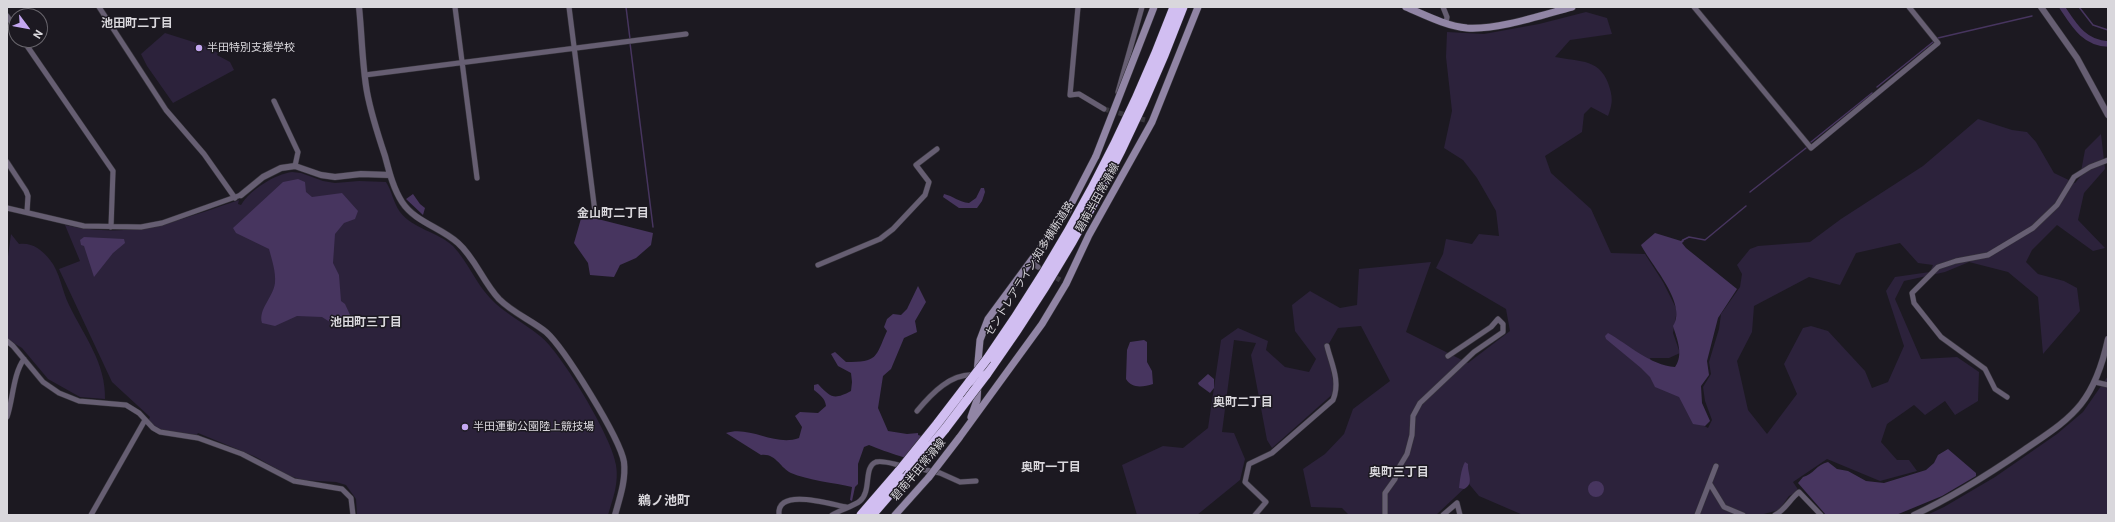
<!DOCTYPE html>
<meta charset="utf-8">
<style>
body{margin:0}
#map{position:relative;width:2115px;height:522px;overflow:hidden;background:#1c1921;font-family:Roboto,sans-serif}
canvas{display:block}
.frame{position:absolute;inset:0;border:8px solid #d9d7dc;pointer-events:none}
.north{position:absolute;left:8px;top:8px;width:40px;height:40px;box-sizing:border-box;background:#1c1921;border:1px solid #68656c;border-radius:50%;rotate:122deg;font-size:11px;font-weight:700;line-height:16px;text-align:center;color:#d9d7dc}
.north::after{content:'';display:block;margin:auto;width:14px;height:18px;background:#c4a7f1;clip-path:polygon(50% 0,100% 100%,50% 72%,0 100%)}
</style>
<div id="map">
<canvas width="2115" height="522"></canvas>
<div class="frame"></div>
<div class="north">N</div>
</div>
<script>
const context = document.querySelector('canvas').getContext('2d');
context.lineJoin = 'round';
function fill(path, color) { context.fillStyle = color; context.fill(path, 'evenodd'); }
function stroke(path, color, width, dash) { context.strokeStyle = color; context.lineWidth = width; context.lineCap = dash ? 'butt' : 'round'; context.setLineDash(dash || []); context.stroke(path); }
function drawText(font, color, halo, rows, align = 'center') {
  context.font = font + ' Roboto,"Noto Sans JP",sans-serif'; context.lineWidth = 3; context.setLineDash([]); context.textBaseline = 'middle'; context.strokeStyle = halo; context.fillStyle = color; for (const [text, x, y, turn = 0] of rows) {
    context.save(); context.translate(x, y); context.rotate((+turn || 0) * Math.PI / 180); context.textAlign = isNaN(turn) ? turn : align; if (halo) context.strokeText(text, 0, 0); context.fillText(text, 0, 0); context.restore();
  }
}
const green = new Path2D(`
 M1586 12 1607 18 1612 34 1570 40 1555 57C1580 62 1602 58 1610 89 1613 100 1612 105 1608 116L1591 107 1584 114 1582 132 1545 156 1551 173 1591 209 1611 253 1645 254 1663 282 1677 310 1673 333 1680 353 1669 358H1650L1657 383 1680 393 1695 421 1708 428 1712 420 1705 401 1703 387 1711 374 1709 362 1719 329 1721 314 1740 287 1742 274 1737 265 1750 249 1758 246 1810 242 1841 219 1923 166 1978 119 2012 130 2027 132 2036 142 2054 173 2075 183 2080 177 2085 150 2101 134 2105 169 2084 193 2078 220 2105 248 2093 251 2057 225 2032 250 2026 262 2038 274 2064 281 2077 288 2080 311 2043 354 2038 297 2008 272 1969 262 1945 272 1904 281 1895 299 1921 359 1957 357 1979 372 1978 401 1955 415 1945 401 1925 415 1914 405 1887 424 1881 442 1897 460H1909L1917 471 1880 481 1827 459 1793 482 1799 491 1789 496 1779 510 1760 515H1523L1479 496 1469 484 1436 515H1349L1342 508 1311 507 1303 469 1325 454 1344 434 1353 409 1390 381 1361 326 1338 328 1327 347 1335 392 1272 448 1267 440 1251 355 1256 343 1234 340 1222 432 1234 433 1245 459 1240 480 1197 515H1137L1122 465 1163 446 1183 448 1208 428 1221 340 1238 328 1268 341 1266 350 1285 367 1309 372 1316 359 1295 331 1292 305 1310 291 1340 308 1357 305 1359 269 1431 262 1406 332 1468 363 1510 331 1506 309 1436 268 1443 254 1446 239 1472 244 1479 234 1499 236 1496 211 1477 178 1463 160 1444 148 1452 111 1446 57 1447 32 1484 34 1539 24ZM1900 243 1918 263 1933 265 1930 272 1895 277 1886 291 1904 346 1888 382 1872 388 1865 371 1828 331 1811 326 1803 328 1784 364 1797 394 1767 434 1748 410 1737 361 1752 332 1754 306 1809 277 1840 285 1856 253Z
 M165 33 203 45 218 53 217 55 230 62 234 70 173 103 147 66 141 54Z
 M292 172 301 173 323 181 335 183 359 181 386 182C392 191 393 202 400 212 413 229 438 232 453 246 468 262 475 282 490 298 505 314 523 322 540 336 561 352 613 439 616 465 619 483 613 498 608 515H357L356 499 346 485 336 482 302 480 287 475 256 457 198 433 196 436 161 431 148 421 150 417 112 382 59 269 80 261 65 225C133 240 176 221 239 200L238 204 241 205C250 190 275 174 292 172Z
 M11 234 19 244C31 242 42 249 50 260 60 272 62 291 69 305 84 336 106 363 105 399L80 397 48 379 22 348 7 339V264Z
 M2108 376V515H1927L1944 507 1995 477 2057 434 2083 412Z`);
const water = new Path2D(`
 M298 179 305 182 306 192 312 197 342 193 358 211 355 219 344 223 335 234 333 263 339 275 341 301 345 304 351 317 348 321 333 324 322 317 297 316 275 326 262 323C258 309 273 298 275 283 276 272 272 260 269 249L236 233 233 228 283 182Z
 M981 188H984L985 192 982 201 977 208H959L943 197 944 194C953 196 959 202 969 203L976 198Z
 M413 194 420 204 425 208 423 215 406 199Z
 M582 215 653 233 651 245 636 258 620 265 614 277 590 275 588 263 574 243Z
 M1655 233 1681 241 1683 239 1684 241 1682 243 1686 248 1737 289 1718 318 1707 361 1709 375 1701 386 1702 403 1710 421 1705 426 1693 424 1679 397 1655 387 1650 377 1641 368 1606 339 1605 336 1608 333C1629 345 1650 365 1675 367 1684 355 1677 339 1673 326 1688 304 1651 265 1641 245Z
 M84 237 124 239 125 243 113 253 94 277 84 246 81 245 80 240Z
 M918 286 926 302 915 321 917 332 904 338 891 369 883 376 878 408 888 431 907 434 918 433V435L936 440 941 448C938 455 933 460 926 462 917 463 878 449 869 445L864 447 858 464V484L855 487 852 501 850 500 852 487C835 483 807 480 791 473 780 468 776 453 761 455L726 433C750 425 775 447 799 438L802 427 795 416 800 412 818 413 826 406C825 398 820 395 814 390V385L818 384C831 398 834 400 851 391L852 382 851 373 838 366 831 354 835 352 846 362C878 362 875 358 887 331L884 327 887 319 893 314 901 315 907 309Z
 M1144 340 1147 342V362L1152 371 1153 384C1143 387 1132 389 1126 379L1127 350 1130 342Z
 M1208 374 1214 379V388L1210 393 1199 385 1198 383Z
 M1948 449 1976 473V476L1942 496 1896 515H1826L1798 483 1803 477C1813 475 1817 464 1828 462L1837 469 1848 471 1866 481 1884 483 1926 470 1934 463 1938 455Z
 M1465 462 1468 464C1467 473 1475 484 1464 489L1459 488C1460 480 1461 469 1465 462Z
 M1588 489a8 8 0 1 1 16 0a8 8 0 1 1-16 0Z`);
const stream = new Path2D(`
 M626 7 630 39
 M2079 7 2093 25 2108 30
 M1938 38 2032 16
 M630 43 653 227
 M1877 87 1933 42
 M1811 142 1872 93
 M1750 192 1806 148
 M1683 240 1689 237 1705 240 1746 206`);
const canal = new Path2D(`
 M2062 7C2074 25 2084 43 2108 44`);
const minorTunnel = new Path2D(`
 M1104 109 1145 120
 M1050 274 1060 280`);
const minor = new Path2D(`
 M99 7 166 110 204 154 235 198
 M455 7 477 178
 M569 7 595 212
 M1078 7 1070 95 1079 94 1104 109
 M1443 7 1447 17 1446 23
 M1694 7 1811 148 1938 43 1909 7
 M7 16 16 29
 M23 40 113 171 111 227
 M365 75 686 34
 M1118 92 1142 7
 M274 101 298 152 295 166
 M7 162 26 191 28 196 27 212
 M7 208 84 226 141 227 162 223 241 195
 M1030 261 1038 267
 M818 265 880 239 893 229 925 195 929 182 916 165 937 149
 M7 341 13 346 43 382 59 393 79 401 126 405 139 413 153 428 160 432 198 438 242 454 294 481 342 489 351 498 353 515
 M2095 382 2108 385
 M2007 397 1995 389 1985 369 1941 337 1914 303 1912 293 1938 267 1956 261 1988 255 2033 228 2057 205 2074 177 2090 167 2108 160
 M917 411C932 393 951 373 975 375
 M7 417C13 400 13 374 24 359
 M912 467 940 473 960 482 976 481
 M1710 484 1724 507 1743 515
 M91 515 145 420
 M779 515C776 487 830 504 846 507
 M832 515C840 510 854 506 860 501 872 491 863 467 876 462 884 460 896 465 904 466
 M1255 515 1266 502 1245 482 1249 464 1272 453 1333 400C1341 381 1331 363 1327 346
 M1385 515V493L1395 479 1398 469 1407 454 1412 435 1413 416 1420 403 1474 352 1503 332V324L1498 319 1491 327 1448 356
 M1443 515 1457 503 1460 515
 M1697 515 1716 466
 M1775 515C1785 510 1790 499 1799 492L1821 515`);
const tertiary = new Path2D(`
 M359 7C362 35 362 64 367 92 371 114 378 135 385 156 389 171 393 188 402 202 415 222 440 227 458 243 475 258 483 282 499 299 513 313 531 320 546 332 564 348 620 438 624 462 626 480 620 497 615 515
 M2041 7 2077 58 2108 115
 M241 195 263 177 281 168 295 166 321 175 335 177 361 174 390 175
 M1914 515C1953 497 1989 474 2024 450 2044 436 2066 423 2081 404 2096 385 2103 362 2108 339`);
const secondary = new Path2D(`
 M1406 7C1425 15 1446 26 1467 28 1498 30 1542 15 1572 7
 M977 373 980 340 988 319 1067 212 1096 156
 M971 417 977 400 978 383
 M959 438 1042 324 1066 284 1089 235 1152 122 1198 7
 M895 515 929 477`);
const motorway = new Path2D(`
 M987 359C1064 249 1127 132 1174 7
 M986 375C1068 261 1134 138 1183 7
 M937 424 970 381
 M945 429 967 400
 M861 515 899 471
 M872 515 910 471`);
const secondaryBridge = new Path2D(`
 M1096 156 1154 7
 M929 477 959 438`);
const motorwayBridge = new Path2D(`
 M970 381 987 359
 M967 400 986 375
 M899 471 937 424
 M910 471 945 429`);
const markers = [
 [199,48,4,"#c4a7f1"],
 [465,427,4,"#c4a7f1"]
];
const poiNames = [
 ["半田特別支援学校",207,48],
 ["半田運動公園陸上競技場",473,427]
];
const streetNames = [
 ["碧南半田常滑線",1098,198,-61],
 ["セントレアライン;知多横断道路",1030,269,-58],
 ["碧南半田常滑線",919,470,-50]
];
const neighbourhoodNames = [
 ["池田町二丁目",137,24],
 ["金山町二丁目",613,214],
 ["池田町三丁目",366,323],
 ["奥町二丁目",1243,403],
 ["奥町一丁目",1051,468],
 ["奥町三丁目",1399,473]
];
const quarterNames = [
 ["鵜ノ池町",664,502]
];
fill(green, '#2c223b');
fill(water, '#47355f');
stroke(stream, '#47355f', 1.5);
stroke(canal, '#47355f', 5.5);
stroke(minorTunnel, '#38363d', 5, [5, 2.5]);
stroke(minor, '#36343b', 6);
stroke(tertiary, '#36343b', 7);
stroke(secondary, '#36343b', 8);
stroke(motorway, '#36343b', 10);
stroke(minor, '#665e72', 5);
stroke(tertiary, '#665e72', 6);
stroke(secondary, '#9185a5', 7);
stroke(motorway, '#d1bef1', 9);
stroke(secondaryBridge, '#36343b', 8, []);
stroke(motorwayBridge, '#36343b', 10, []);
stroke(secondaryBridge, '#9185a5', 7);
stroke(motorwayBridge, '#d1bef1', 9);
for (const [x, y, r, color] of markers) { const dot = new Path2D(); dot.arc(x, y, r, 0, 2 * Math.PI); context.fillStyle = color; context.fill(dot); stroke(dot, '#1c1921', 1.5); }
drawText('11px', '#d9d7dc', '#1c1921', poiNames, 'left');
drawText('11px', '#d9d7dc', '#1c1921', streetNames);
drawText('bold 12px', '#d9d7dc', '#1c1921', neighbourhoodNames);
drawText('bold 13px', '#d9d7dc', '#1c1921', quarterNames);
</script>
